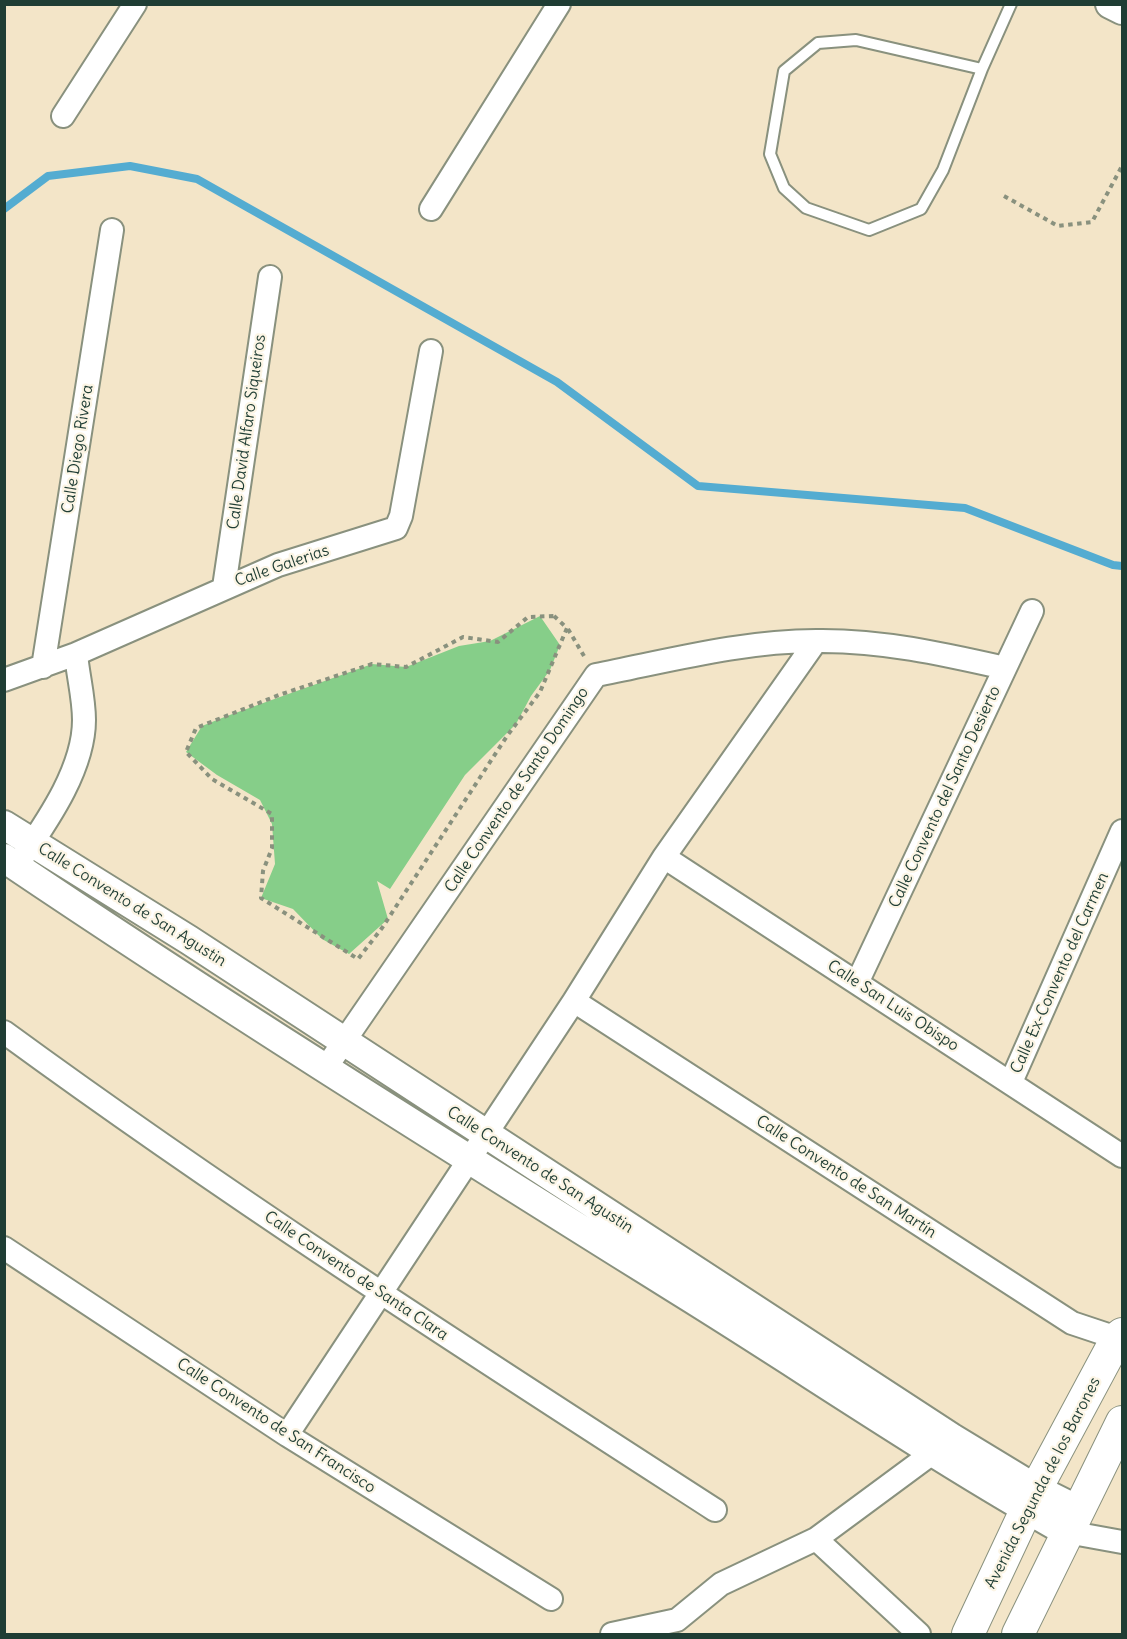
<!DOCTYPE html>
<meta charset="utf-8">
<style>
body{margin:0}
#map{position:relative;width:1127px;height:1639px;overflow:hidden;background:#f3e5c8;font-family:Delius,sans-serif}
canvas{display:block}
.frame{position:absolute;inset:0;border:6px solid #1f3d34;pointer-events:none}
</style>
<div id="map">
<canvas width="1127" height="1639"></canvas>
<div class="frame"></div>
</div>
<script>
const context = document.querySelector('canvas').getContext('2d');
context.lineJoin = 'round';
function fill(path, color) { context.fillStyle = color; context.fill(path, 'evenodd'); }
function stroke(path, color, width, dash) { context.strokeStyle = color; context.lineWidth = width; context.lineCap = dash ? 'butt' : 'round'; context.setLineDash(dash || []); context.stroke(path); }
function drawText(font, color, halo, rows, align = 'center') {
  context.font = font + ' Delius,sans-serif'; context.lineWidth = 4.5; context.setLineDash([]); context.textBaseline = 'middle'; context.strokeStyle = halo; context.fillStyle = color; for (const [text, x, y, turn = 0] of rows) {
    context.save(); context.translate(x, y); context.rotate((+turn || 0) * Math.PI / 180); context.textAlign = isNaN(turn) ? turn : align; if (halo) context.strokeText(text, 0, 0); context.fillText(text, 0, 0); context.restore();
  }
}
const green = new Path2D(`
 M540 616 560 645 550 670 531 696 516 724 465 775 390 889 377 881 388 919 349 954 322 939 293 909 261 898 275 864 272 824 260 800 217 775 186 752 202 726 227 716 372 664 406 667 459 646 490 641Z`);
const stream = new Path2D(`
 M4 209 48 176 130 166 197 179 557 382 698 486 965 508 1113 565 1122 566`);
const path = new Path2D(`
 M1004 196 1058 226 1092 222 1122 166
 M554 616 567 628 540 692 507 736 382 928 358 959 261 898 263 871 272 848V814L212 779 186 752 196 728 279 695 372 664 406 667 463 637 498 642 528 617Z
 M568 629 584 656`);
const service = new Path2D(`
 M982 69 856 40 818 43 784 71 770 154 784 188 806 208 869 230 921 209 943 170 982 69 1011 4`);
const minor = new Path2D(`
 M63 116 135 4
 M431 209 559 4
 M224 587 270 277
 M43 667 112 230
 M4 680 76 654 278 565 396 528 401 516 431 351
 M24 855C50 817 84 767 84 720 84 698 78 676 76 654
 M664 857 1122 1156
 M857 983 1032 611
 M574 1001 1072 1323 1117 1338 1122 1343
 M4 1032C235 1201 475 1355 715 1510
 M325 1069 596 675C668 661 742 641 816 641 881 640 943 654 1005 668
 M1011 1082 1122 831
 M4 1248 287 1435 551 1599
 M287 1435 574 1001 664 857 816 641
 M1067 1532 1122 1542
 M816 1539 919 1634
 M612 1634 677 1620 721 1584 816 1539 946 1443`);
const tertiary = new Path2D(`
 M1110 4 1122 10
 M4 825 189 940 952 1438 1036 1489 1078 1510
 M4 858C226 1008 454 1150 681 1292 810 1372 935 1458 1067 1532`);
const secondary = new Path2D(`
 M968 1634 1036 1489 1117 1338 1122 1334
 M1018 1634 1122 1422`);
const streetNames = [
 ["Calle David Alfaro Siqueiros",247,432,-82],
 ["Calle Diego Rivera",78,449,-81],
 ["Calle Galerias",282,566,-19],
 ["Calle Convento de Santo Domingo",517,790,-56],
 ["Calle Convento del Santo Desierto",945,797,-65],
 ["Calle Convento de San Agustin",132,905,32],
 ["Calle Ex-Convento del Carmen",1060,973,-66],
 ["Calle San Luis Obispo",893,1006,33],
 ["Calle Convento de San Agustin",540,1170,33],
 ["Calle Convento de San Martín",846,1177,33],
 ["Calle Convento de Santa Clara",356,1276,34],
 ["Calle Convento de San Francisco",276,1426,33],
 ["Avenida Segunda de los Barones",1043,1483,-63]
];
fill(green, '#86ce89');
stroke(stream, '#54acd1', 8);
stroke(service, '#89917e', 14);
stroke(minor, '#89917e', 26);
stroke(tertiary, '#89917e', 32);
stroke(secondary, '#89917e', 34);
stroke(path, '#89917e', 4, [4.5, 4.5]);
stroke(service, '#fff', 10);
stroke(minor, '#fff', 22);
stroke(tertiary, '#fff', 28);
stroke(secondary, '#fff', 32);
drawText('16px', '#1f3d34', '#fcf5e5', streetNames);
</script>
